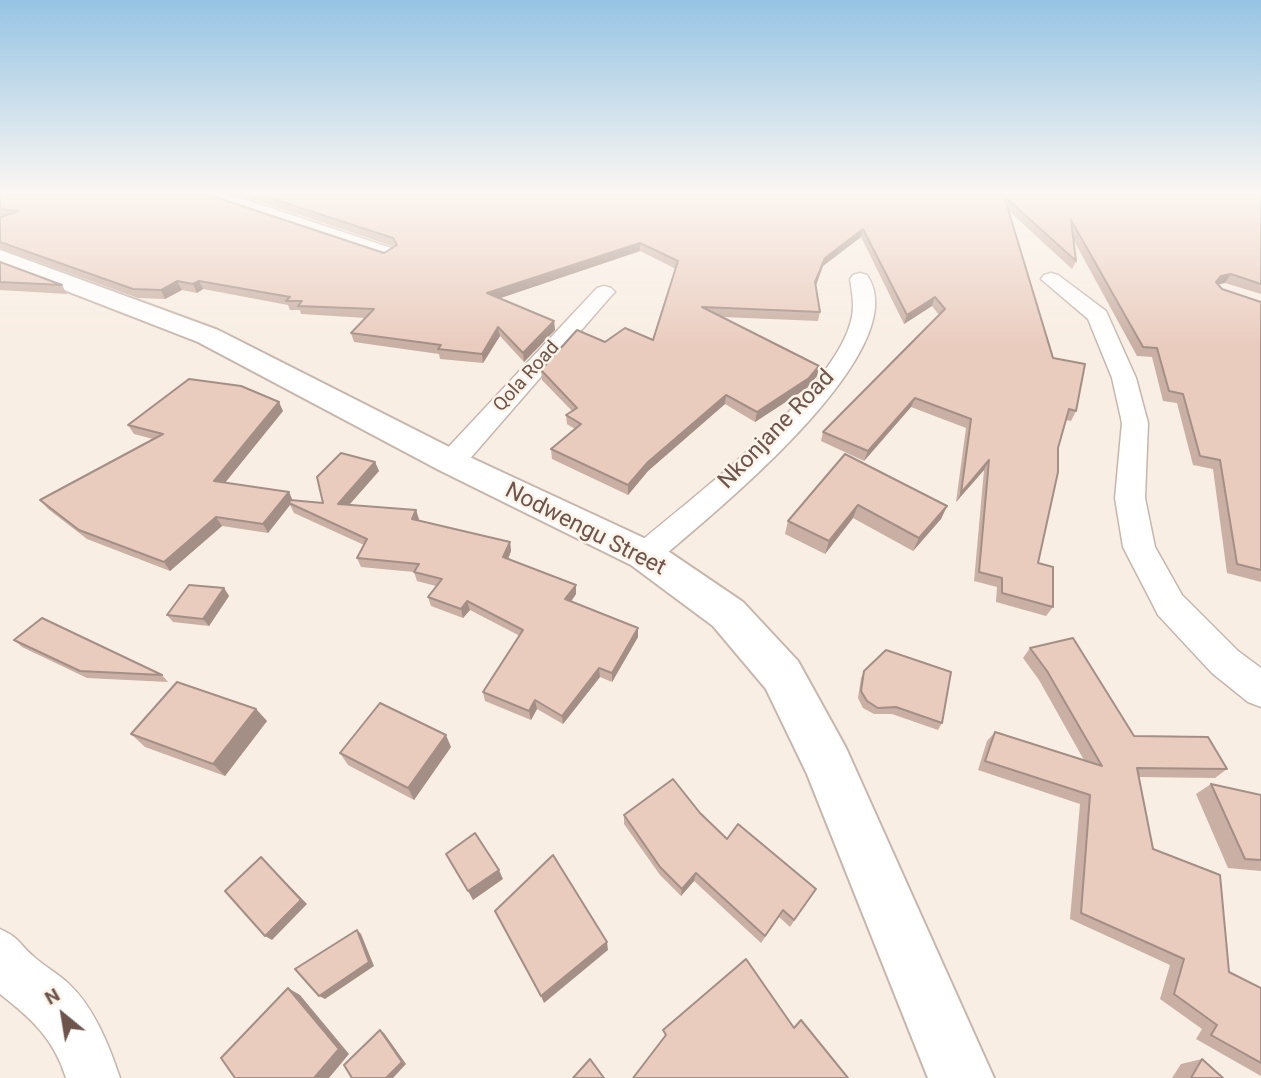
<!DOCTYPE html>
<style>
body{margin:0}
#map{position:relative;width:1261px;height:1078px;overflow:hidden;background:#f8eee3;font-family:Roboto,sans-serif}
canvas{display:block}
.north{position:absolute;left:28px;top:980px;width:70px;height:70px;-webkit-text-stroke:5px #fcf3e9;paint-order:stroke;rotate:330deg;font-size:19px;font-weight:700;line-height:28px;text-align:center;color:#6d554d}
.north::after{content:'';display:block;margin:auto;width:24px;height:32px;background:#6d554d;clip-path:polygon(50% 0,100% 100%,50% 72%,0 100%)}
</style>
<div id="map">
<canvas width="1261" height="1078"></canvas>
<div class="north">N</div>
</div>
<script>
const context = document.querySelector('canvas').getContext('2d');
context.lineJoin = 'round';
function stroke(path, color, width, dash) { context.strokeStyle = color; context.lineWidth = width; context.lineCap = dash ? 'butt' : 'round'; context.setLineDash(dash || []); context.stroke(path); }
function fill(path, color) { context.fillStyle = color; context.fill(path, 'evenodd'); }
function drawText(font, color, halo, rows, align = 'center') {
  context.font = font + ' Roboto,sans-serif'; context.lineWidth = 5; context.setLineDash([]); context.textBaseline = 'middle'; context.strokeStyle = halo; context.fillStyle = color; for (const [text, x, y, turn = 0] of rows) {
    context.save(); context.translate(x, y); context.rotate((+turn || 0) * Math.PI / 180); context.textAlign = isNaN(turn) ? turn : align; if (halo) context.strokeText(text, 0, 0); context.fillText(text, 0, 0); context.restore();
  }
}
const minor = new Path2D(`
 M204 194H229L394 249 397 253 387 259 380 257 206 198Z
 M860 273 867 275C919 351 707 518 656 563L645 567 634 563 629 555 634 547C691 498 833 393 851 321 855 307 852 293 850 279L853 275Z
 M1051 273 1058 275 1106 311 1136 378 1148 423 1145 498 1155 547 1182 595 1238 651 1261 668V707L1248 702 1212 673 1158 615 1153 605 1123 547 1115 498 1122 423 1112 378 1088 319 1041 279 1044 275Z
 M604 286 611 288 615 292 611 296 461 469 451 471 441 469 437 462 441 455 597 288Z
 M0 929C20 938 18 943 33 956 44 966 57 973 68 983 94 1007 109 1045 120 1078H66C54 1039 31 1018 0 994Z`);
const tertiary = new Path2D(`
 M0 250 218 330 463 454 659 545 743 602 798 661 846 748 994 1078H928L807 774 766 689 713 626 631 565 439 470 198 342 0 265Z`);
const wall = new Path2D(`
 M0 194 384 253 395 247 237 194H1261V294L1225 283 1218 284 1222 289 1261 302V582L1227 573 1213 469 1193 465 1177 403 1163 401 1152 357 1137 356 1073 239 1076 261 1072 269 1009 211 1053 358 1076 411 1071 421 1066 420 1058 448 1038 563 1053 607 1046 616 996 602 997 587 974 581 984 470 956 502 966 428 911 407 864 461 821 441 823 432 939 315 932 306 904 324 861 237 823 266 816 285 820 312 818 321 722 317 819 366 817 376 807 388 755 422 725 404 648 471 628 495 552 459 551 449 575 429 567 424 566 415 572 411 542 380 541 370 605 342 653 340 676 269 640 251 500 298 554 321 555 330 524 362 500 336 483 363 440 359 439 354 354 342 351 333 366 318 301 314 300 310H290L288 305 203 289 197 293 182 290 165 299 138 298 0 248Z
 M0 262 62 285 67 294 0 290Z
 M283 411 225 483 293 500 323 503 375 462 379 471 349 505 416 510 418 520 510 542 511 551 508 559 576 585V594L571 602 638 628V637L612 682 600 677 563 724 537 709 531 720 485 701 483 692 520 636 470 610 463 618 431 606 428 597 436 586 417 581 414 572 361 567 357 558 364 545 294 513 290 505 268 533 222 526 170 571 87 539 48 509 40 500 153 439 134 434 128 425Z
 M845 454 947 506 941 519 913 551 853 518 825 554 785 534 788 521Z
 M224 588 229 596 209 626 173 622 167 615Z
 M14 640 162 675 168 682 87 678 22 647Z
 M1030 648 1134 736 1227 769 1215 778 1139 777 1153 849 1229 972 1261 988V1076L1196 1039 1202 1029 1160 999 1170 965 1070 919 1080 804 978 770 987 741 995 732 1084 760 1039 680 1023 658Z
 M864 671 942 723 938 730 892 714H874L863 708 858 698 861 678Z
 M256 709 267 721 225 776 145 747 131 734Z
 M451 747 414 800 348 765 340 753Z
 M1211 784 1261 795V871L1228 868 1196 794Z
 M700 813 727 839 816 889 790 927 779 917 761 943 694 881 681 896 660 875 624 824V815Z
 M1202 1059 1223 1078H1172L1181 1064Z`);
const shadedWall = new Path2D(`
 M863 229 861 237 823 266 814 291 815 282 825 258Z
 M640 243V251L489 302 487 293Z
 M1231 274 1225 283 1215 285 1210 291 1221 276Z
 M177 281 182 290 165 299 161 290Z
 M199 281 203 289 197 293 193 284Z
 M935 297 932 306 904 324 907 315Z
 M554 321 555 330 524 362 523 353Z
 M498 327 500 336 483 363 482 354Z
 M819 366 817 376 807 388 755 422 757 412Z
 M726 395 725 404 648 471 628 495V485L648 462Z
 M915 398 911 407 864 461 868 451Z
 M279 402 283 411 219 490 214 481Z
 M989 460 984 470 956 502 961 493Z
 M375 462 379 471 342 513 338 504Z
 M289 492 293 501 289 503 290 505 268 533 263 524Z
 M858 505 853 518 825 554 829 541Z
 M947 506 941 519 913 551 919 538Z
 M416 510 419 519 415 528 412 519Z
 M216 517 222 526 170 571 164 562Z
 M510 542 511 551 505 567 503 557Z
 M576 585V594L566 608 565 599Z
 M224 588 229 596 209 626 203 619Z
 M467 601 470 610 463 618 461 609Z
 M638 628V637L612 682V673Z
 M599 668 600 677 563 724 562 716Z
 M535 700 537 709 531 720 529 711Z
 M256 709 267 721 225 776 213 764Z
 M446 735 451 747 414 800 408 788Z
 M261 857 307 904 272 940 265 936Z
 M499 870 503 879 473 900 468 891Z
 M696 873 694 881 681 896 682 889Z
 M357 930 361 934 374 966 325 999 319 996Z
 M607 942 608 950 544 1003 541 996Z
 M288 988 300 995 349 1054 329 1078H314Z
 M380 1030 384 1033 406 1064 393 1078H386Z`);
const building = new Path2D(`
 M0 194H206L384 253 397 245 393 238 258 194H1261V284L1231 274 1221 276 1216 282 1222 289 1261 302V570L1237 564 1220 460 1200 456 1183 394 1169 391 1157 348 1143 347 1071 220 1076 261 1004 196 1053 358 1085 364 1076 411 1069 409 1058 448V472L1038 563 1053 567V607L1002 593V578L979 572 989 460 961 493 971 419 915 398 868 451 823 432 945 309 935 297 907 315 863 229 825 258 815 282 820 312 702 307 819 366 809 378 757 412 726 395 648 462 628 485 551 449 581 424 566 415 577 408 541 370 577 330 605 342 625 328 653 340 678 261 640 243 487 293 554 321 523 353 498 327 482 354 438 349 441 345 351 333 374 309 298 306 302 301H286L290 297 199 281 193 284 177 281 161 290 133 289 0 242V217L19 211 0 209Z
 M0 262 62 285 0 282Z
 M189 379 241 386 279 402 214 481 289 492 263 524 216 517 164 562 79 530 40 500 163 434 128 425Z
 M341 453 375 462 338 504 416 510 412 519 510 542 503 557 576 585 565 599 638 628 612 673 599 668 562 716 535 700 529 711 483 692 523 630 467 601 461 609 428 597 442 579 414 572 419 564 357 558 367 539 289 503 290 500 323 503 317 477Z
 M845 454 947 506 919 538 858 505 829 541 788 521Z
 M189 585 224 588 203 619 167 615Z
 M42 618 162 675 80 671 14 640Z
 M1073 638 1134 736 1208 737 1227 769 1137 768 1153 849 1220 875 1229 972 1261 988V1063L1211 1035 1217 1025 1174 994 1184 959 1081 913 1090 795 985 761 995 732 1102 766 1047 671 1030 648Z
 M886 650 951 672 942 723 896 707 878 708 867 701 861 691 864 671Z
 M177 682 256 709 213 764 131 734Z
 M380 703 446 735 408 788 340 753Z
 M673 779 700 813 727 839 738 824 816 889 794 920 783 910 765 936 696 873 682 889 660 867 624 815Z
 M1211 784 1261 795V860L1245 859Z
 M475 833 499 870 468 891 446 854Z
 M553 855 607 942 541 996 495 911Z
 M261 857 301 900 265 936 225 891Z
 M357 930 369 962 319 996 295 969Z
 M746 959 794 1028 801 1020 848 1078H633L666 1035 663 1030Z
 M288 988 339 1049 314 1078H235L221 1058Z
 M380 1030 402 1062 386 1078H352L344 1065Z
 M590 1059 604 1078H573Z
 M1202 1059 1223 1078H1191Z`);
const farStreetnames = [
 ["Qola Road",527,377,-48]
];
const streetNames = [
 ["Nkonjane Road",777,430,-46],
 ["Nodwengu Street",585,530,27]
];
stroke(minor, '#c7b6ac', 3);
stroke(tertiary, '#c7b6ac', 4);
fill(minor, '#fff');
fill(tertiary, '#fff');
fill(wall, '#c9afa4');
fill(shadedWall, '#a48f86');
fill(building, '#eaccbf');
stroke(building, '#a48f86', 2);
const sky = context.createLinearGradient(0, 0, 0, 345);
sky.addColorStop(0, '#96c4e4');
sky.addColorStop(0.56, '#fcf7f2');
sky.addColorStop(1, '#fcf7f200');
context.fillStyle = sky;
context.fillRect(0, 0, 1261, 345);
drawText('19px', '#6d554d', '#fcf3e9', farStreetnames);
drawText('23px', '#6d554d', '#fcf3e9', streetNames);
</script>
